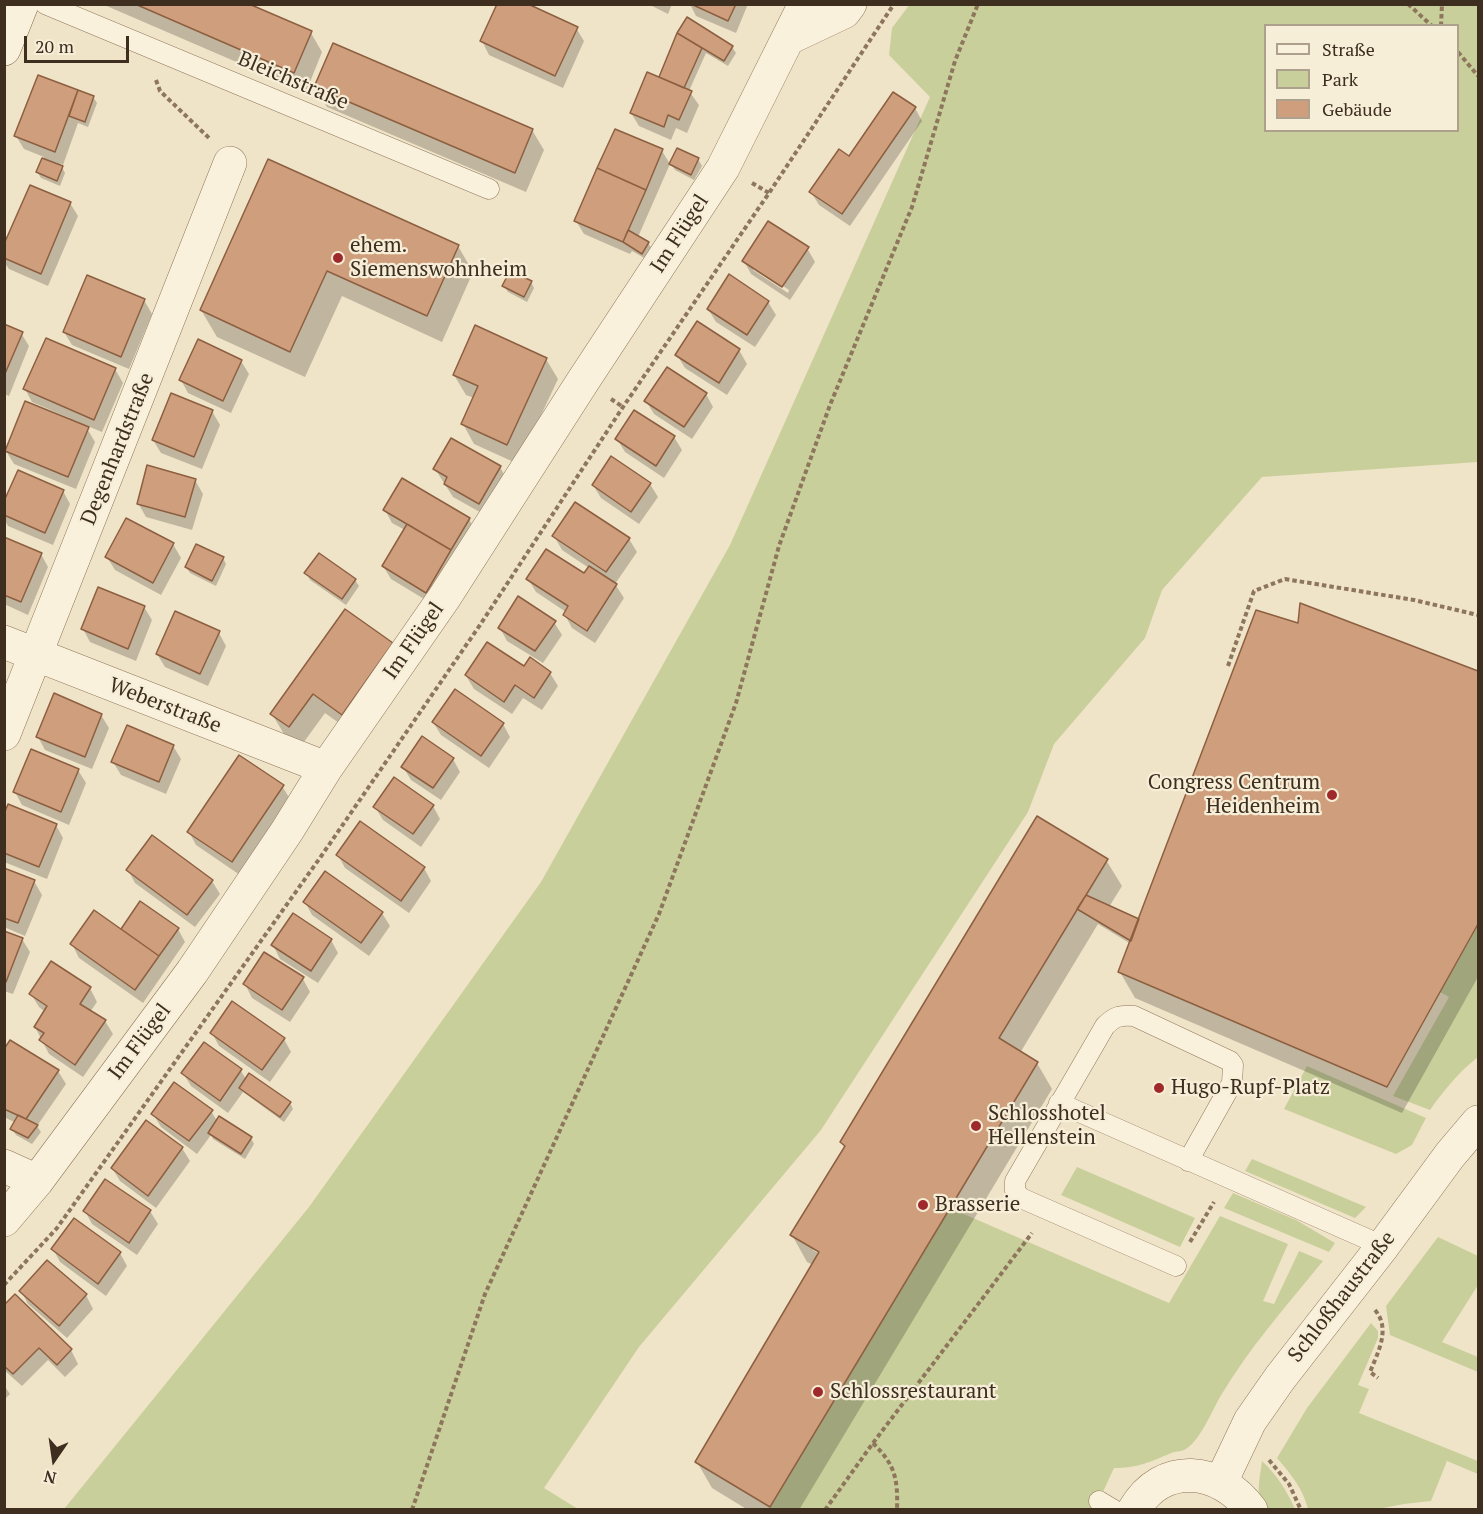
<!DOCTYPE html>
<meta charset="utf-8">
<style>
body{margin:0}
#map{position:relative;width:1483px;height:1514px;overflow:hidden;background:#f0e4c8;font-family:"PT Serif",serif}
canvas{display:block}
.frame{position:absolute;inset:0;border:6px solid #3d2e20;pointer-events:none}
.legend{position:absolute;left:1264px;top:24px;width:195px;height:108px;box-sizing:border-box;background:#f7eed8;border:2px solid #ada18e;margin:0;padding:8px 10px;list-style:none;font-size:18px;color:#3d2e20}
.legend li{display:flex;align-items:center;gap:12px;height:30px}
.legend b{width:30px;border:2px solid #ada18e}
.north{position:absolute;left:24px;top:1430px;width:60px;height:60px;-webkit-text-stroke:4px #f7eed8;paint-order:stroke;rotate:193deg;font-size:16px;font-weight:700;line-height:24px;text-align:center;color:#3d2e20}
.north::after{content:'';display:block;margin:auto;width:21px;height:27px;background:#3d2e20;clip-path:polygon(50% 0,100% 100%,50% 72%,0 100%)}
.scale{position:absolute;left:24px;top:36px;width:105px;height:27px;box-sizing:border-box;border:3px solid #3d2e20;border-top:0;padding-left:8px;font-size:18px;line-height:21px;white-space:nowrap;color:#3d2e20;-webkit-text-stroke:4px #f7eed8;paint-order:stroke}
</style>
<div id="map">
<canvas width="1483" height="1514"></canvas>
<div class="frame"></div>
<ul class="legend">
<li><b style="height:8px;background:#faf1dc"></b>Straße</li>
<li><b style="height:16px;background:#c9cf9b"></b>Park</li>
<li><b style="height:16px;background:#cf9f7d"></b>Gebäude</li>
</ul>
<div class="north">N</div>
<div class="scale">20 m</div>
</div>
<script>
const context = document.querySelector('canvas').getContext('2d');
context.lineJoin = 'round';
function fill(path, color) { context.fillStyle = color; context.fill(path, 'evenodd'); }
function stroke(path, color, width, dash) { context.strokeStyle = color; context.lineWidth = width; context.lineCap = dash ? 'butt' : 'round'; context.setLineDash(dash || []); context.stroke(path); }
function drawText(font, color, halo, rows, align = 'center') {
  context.font = font + ' "PT Serif",serif'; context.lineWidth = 4.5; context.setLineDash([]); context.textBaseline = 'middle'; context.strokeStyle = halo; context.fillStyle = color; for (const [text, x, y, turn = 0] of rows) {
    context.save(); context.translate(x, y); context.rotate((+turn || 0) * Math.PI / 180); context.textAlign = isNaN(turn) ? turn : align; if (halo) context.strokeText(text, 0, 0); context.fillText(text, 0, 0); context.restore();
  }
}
const green = new Path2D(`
 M910 4 1478 5V462L1262 477 1162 590 1145 638 1054 744 1028 812 821 1130 639 1347 544 1488 578 1509H64L309 1207 541 882 730 545 930 97 889 55 892 28ZM1266 26H1458V130H1266Z
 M1478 924V1057C1459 1072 1444 1090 1430 1110L1393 1096 1449 997 1440 992Z
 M1307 1066 1426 1118 1412 1145 1396 1154 1284 1109Z
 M1252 1159 1366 1207 1355 1218 1245 1171Z
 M1077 1167 1195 1218 1180 1247 1061 1195Z
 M1233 1193 1296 1220 1335 1243 1329 1252 1224 1208Z
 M950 1208 1169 1303 1220 1216 1288 1244 1263 1301 1274 1304 1299 1251 1323 1261C1287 1305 1249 1348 1220 1397 1212 1411 1199 1443 1184 1450 1180 1452 1175 1451 1171 1453 1150 1462 1138 1468 1114 1468L1095 1509 769 1510Z
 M1438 1237 1478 1256V1285L1442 1342 1478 1357V1372L1390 1335 1386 1306Z
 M1371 1323 1378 1331V1338L1358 1385 1369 1389 1359 1413 1478 1461V1474L1447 1461 1431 1501 1404 1504 1378 1509H1308C1303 1489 1291 1474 1277 1458L1307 1408Z
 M1262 1461C1277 1475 1287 1491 1295 1509H1264C1255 1496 1260 1477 1262 1461Z`);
const shadow = new Path2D(`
 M102 4H246L311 33 322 52 306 92Z
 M648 4H672L668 14Z
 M690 4H748L736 33 696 16Z
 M576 28 584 41 563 88 489 55 482 41Z
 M678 33 732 47 736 53 728 66 706 53 689 91 699 105 687 133 676 128 671 140 639 126 631 113 660 79Z
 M39 77 93 97 97 103 88 127 78 123 63 165 60 163 65 173 60 186 41 178 37 172 44 157 24 149 16 136Z
 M316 87 532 130 544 150 526 192 327 107Z
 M915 108 922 121 850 226 819 205 811 192 850 158Z
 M662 151 670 164 638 237 648 243 652 249 646 259 632 251 630 254 584 234 576 221Z
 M698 159 702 166 694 180 675 170 671 164Z
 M269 161 458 246 473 272 442 342 342 296 305 377 217 337 201 310Z
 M70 203 78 216 48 286 9 269 4 262V247Z
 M807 248 815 262 790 300 751 274 744 261ZM753 266 789 290 788 293 753 270Z
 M531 282 534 288 527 302 508 292 504 286Z
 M144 300 152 314 129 369 72 345 64 332Z
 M768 302 776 315 755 347 716 322 708 309Z
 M698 324 739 350 747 364 727 395 685 368 677 355Z
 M4 326 21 333 29 346 9 396 4 394Z
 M546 359 558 379 518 464 474 444 463 424 474 398 466 395 454 375Z
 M241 361 249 374 231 413 188 393 181 380Z
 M115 369 123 383 102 432 85 425 95 442 76 489 14 464 6 451 68 421 69 418 32 402 25 389Z
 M706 394 713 407 692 439 654 414 646 401Z
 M212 411 220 425 202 469 161 453 153 440Z
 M674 437 682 450 664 478 625 452 617 439Z
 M500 467 507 480 487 516 453 497 435 469Z
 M195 480 203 494 192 530 146 517 138 503Z
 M650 484 658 497 639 524 601 498 593 485Z
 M63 491 70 504 53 545 8 526 4 519V505Z
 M385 510 469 519 476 532 434 605 391 579 383 566 405 530 392 523Z
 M554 536 629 539 637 552 615 584 624 598 595 643 572 628 565 615 566 612 536 592 528 579 584 576 589 568 562 550Z
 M4 539 41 554 48 567 28 615 4 604Z
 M173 544 181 558 161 595 115 570 107 557Z
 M223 558 226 564 216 586 190 573 186 567Z
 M306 573 355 580 359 586 346 605 310 580Z
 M1302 605 1478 673V977L1402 1113 1135 998 1120 972 1131 944 1098 924 1020 1053 1037 1063 1052 1089 799 1510H748L712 1488 697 1462 813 1265 807 1262 792 1235 845 1148 841 1142 1106 860 1122 886 1109 907 1140 921 1299 625ZM813 1247 826 1255 824 1257 813 1250Z
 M144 607 152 620 136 661 90 642 83 629Z
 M345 611 403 664 353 733 325 713 301 746 284 734 272 714Z
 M554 622 562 635 543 663 507 641 500 628Z
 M219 633 226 646 208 686 165 667 157 654Z
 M524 668 550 673 558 686 542 710 523 698 512 714 474 689 466 676Z
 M101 715 109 728 92 769 45 750 38 737Z
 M433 722 503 724 510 737 489 768 441 735Z
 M173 746 181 759 166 794 121 775 113 762Z
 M453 759 460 772 441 800 411 780 403 767Z
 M78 770 86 783 69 825 22 805 15 792Z
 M282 786 290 799 240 875 196 845 189 832Z
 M433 806 440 819 421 847 383 820 375 807Z
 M4 818 56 825 63 838 47 879 4 862Z
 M153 837 212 881 220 894 195 927 135 883 128 870Z
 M338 855 424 868 431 881 409 913 345 868Z
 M4 869 34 881 42 895 25 936 4 927Z
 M326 873 382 913 390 926 369 956 312 915 305 902Z
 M140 903 178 929 185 942 143 1003 79 958 72 944 121 931Z
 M4 932 22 939 30 952 13 994 4 991Z
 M331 940 338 953 318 983 280 959 273 945Z
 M303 979 310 992 290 1022 252 998 245 984Z
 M90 988 97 1002 90 1012 105 1021 113 1034 83 1077 49 1054 35 1027 45 1012 39 1007 31 994Z
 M212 1033 284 1039 291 1052 270 1082 219 1046Z
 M204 1044 241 1071 246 1079 290 1103 293 1109 284 1122 243 1092 228 1113 191 1086 183 1073Z
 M4 1052 58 1071 66 1084 37 1126 41 1132 32 1144 16 1135 12 1129 16 1123 4 1117Z
 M211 1111 217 1121 251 1138 254 1144 245 1159 213 1139 211 1135 197 1154 161 1127 153 1114Z
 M146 1122 182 1148 190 1161 156 1208 120 1181 112 1168Z
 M106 1181 150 1211 158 1224 137 1255 92 1224 85 1211Z
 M53 1249 120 1253 127 1266 106 1296 60 1262Z
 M21 1291 86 1295 93 1309 67 1338 28 1304Z
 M4 1307 71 1350 78 1364 65 1377 48 1360 22 1386 4 1370Z
 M4 1385 10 1394 4 1400Z`);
const building = new Path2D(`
 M135 4H249L312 31 294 73Z
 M497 4H528L578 27 555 76 480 41Z
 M691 4H736L728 21Z
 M687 17 733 46 724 61 677 33Z
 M677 33 702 48 684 88 659 77Z
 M333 43 533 129 515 173 314 87Z
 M647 72 692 91 679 120 668 115 664 127 630 113Z
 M38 75 78 90 55 152 14 136Z
 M78 90 94 96 85 122 69 116Z
 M893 92 916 107 842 214 809 192 839 149 849 156Z
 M615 129 663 149 646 190 597 168Z
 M677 148 699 158 691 175 669 164Z
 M42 158 63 166 57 181 36 172Z
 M268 159 459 245 427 316 327 271 290 352 200 310Z
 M597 168 646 190 623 242 574 221Z
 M30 185 71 202 41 274 4 258V244Z
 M768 221 809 247 782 287 742 261Z
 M628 230 649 242 642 254 623 242Z
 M510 271 532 281 524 297 502 286Z
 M729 274 769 301 747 335 707 309Z
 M87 275 145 299 121 357 63 332Z
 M697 321 740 349 719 383 675 355Z
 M4 324 23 332 4 376Z
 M475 325 547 358 507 445 461 424 478 386 453 375Z
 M46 338 116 368 94 420 23 389Z
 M198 339 242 360 223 401 179 380Z
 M667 367 707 393 684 427 644 401Z
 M171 393 213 410 194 457 152 440Z
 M25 401 89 427 68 477 5 451Z
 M634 410 675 436 656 466 615 439Z
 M451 438 501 466 479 504 444 484 447 477 433 469Z
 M611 456 651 483 631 512 592 485Z
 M147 465 196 479 185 517 137 504Z
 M18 470 64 490 45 533 4 515V501Z
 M402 478 470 518 451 550 383 510Z
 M575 502 630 538 606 572 552 536Z
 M126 518 174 543 153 583 105 557Z
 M407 524 451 550 426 593 382 566Z
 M4 537 42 553 21 602 4 595Z
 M196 544 224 557 212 581 185 567Z
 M546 549 584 573 589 566 617 584 587 631 563 615 568 606 526 579Z
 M319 553 356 579 342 599 304 573Z
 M98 587 145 606 128 649 81 629Z
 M518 596 556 621 535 651 498 628Z
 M1300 603 1478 671V924L1387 1087 1118 972 1256 610 1298 623Z
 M345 609 393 643 342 715 313 694 289 727 270 714Z
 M175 611 220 631 200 674 156 654Z
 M487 642 524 666 530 657 551 672 534 698 515 685 504 702 465 675Z
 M455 689 504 723 481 756 432 722Z
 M54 693 102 714 85 757 36 737Z
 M127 725 174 745 159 782 111 762Z
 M422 736 454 758 433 788 401 767Z
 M31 749 79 769 61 812 13 792Z
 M239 755 284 785 232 862 187 832Z
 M394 777 434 805 413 834 373 807Z
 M8 804 57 824 39 867 4 853V814Z
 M1037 816 1108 859 999 1038 1038 1062 770 1507 695 1462 819 1252 790 1235 845 1146 840 1142Z
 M360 821 425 867 401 901 336 855Z
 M152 835 213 880 187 915 126 870Z
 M4 868 35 880 18 923 4 918Z
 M325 871 383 912 361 943 303 902Z
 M1086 895 1139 919 1131 941 1077 909Z
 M140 901 179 928 159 956 121 929Z
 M94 910 159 956 135 990 70 944Z
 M293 913 332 939 311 971 271 945Z
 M4 931 23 938 6 982H4Z
 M264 952 304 977 282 1010 243 984Z
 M51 961 91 987 80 1004 106 1020 75 1065 39 1040 44 1033 34 1027 47 1006 29 994Z
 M232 1001 285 1038 262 1070 210 1033Z
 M10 1040 59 1070 26 1119 4 1109V1049Z
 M204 1042 242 1069 220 1101 181 1073Z
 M249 1073 291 1102 280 1117 239 1088Z
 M174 1082 213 1110 189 1141 151 1114Z
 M18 1115 38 1125 28 1138 10 1129Z
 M219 1116 252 1137 241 1154 208 1133Z
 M146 1120 183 1147 148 1196 111 1168Z
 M105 1179 151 1210 129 1243 83 1211Z
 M74 1218 121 1252 98 1284 51 1249Z
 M47 1260 87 1294 59 1326 19 1291Z
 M15 1294 72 1349 57 1365 39 1348 13 1374 4 1366V1305Z`);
const path = new Path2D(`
 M1408 4 1432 26
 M1441 26 1442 4
 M1458 52 1478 76
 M156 80 160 91 209 138
 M752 183 769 193
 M611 399 623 407
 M1228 666 1254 591 1285 579 1414 600 1478 615
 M1190 1242 1214 1202
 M4 1285 57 1228 322 855 480 625 623 407 769 193 894 4
 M1375 1310C1391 1329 1378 1352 1370 1372L1378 1378
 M873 1443C895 1465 898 1478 897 1510
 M1269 1460 1289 1484 1301 1510
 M412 1510 485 1294 659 914 736 703 779 546 830 405 912 207 955 61 978 4
 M825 1510 873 1443 1032 1233`);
const service = new Path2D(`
 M45 4 489 189
 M1059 1103 1383 1246
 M1176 1266 1021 1198 1015 1191V1181L1105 1026C1115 1016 1120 1015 1134 1016L1230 1061 1233 1065 1232 1083 1188 1161
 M1099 1501 1114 1510`);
const minor = new Path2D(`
 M789 38 844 12 850 4
 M4 642 326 768
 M4 734 230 163
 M4 1166 37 1181
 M4 1220 37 1181 192 972 287 831 326 768 444 598 583 381 723 168 805 4
 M1221 1482 1250 1421 1280 1378 1383 1246 1450 1155 1478 1122
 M1134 1510C1162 1461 1220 1467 1251 1510`);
const secondary = new Path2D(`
 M4 49 22 4`);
const markers = [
 [338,258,6,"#9e2a2b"],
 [1332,795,6,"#9e2a2b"],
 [1159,1088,6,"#9e2a2b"],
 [976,1126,6,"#9e2a2b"],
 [923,1205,6,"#9e2a2b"],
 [818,1392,6,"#9e2a2b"]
];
const streetNames = [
 ["Bleichstraße",293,81,23],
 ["Im Flügel",680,234,-57],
 ["Degenhardstraße",118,449,-68],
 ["Im Flügel",414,641,-55],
 ["Weberstraße",165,706,21],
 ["Im Flügel",140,1042,-53],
 ["Schloßhaustraße",1342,1297,-52]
];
const poiNames = [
 ["ehem.",350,246],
 ["Siemenswohnheim",350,270],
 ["Congress Centrum",1320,783,"right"],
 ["Heidenheim",1320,807,"right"],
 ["Hugo-Rupf-Platz",1171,1088],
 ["Schlosshotel",988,1114],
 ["Hellenstein",988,1138],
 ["Brasserie",935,1205],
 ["Schlossrestaurant",830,1392]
];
fill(green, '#c9cf9b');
fill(shadow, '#0003');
fill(building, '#cf9f7d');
stroke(building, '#8d5f41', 1.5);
stroke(service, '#8d765c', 21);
stroke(minor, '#8d765c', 34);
stroke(secondary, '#6f573f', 34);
stroke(path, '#8d765c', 4, [4.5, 3]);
stroke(service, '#faf1dc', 20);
stroke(minor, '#faf1dc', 33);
stroke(secondary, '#faf1dc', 33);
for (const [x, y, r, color] of markers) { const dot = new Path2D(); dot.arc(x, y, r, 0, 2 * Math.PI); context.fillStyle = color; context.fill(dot); stroke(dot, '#f7eed8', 2); }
drawText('21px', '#3d2e20', '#f7eed8', streetNames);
drawText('21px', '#3d2e20', '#f7eed8', poiNames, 'left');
</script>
